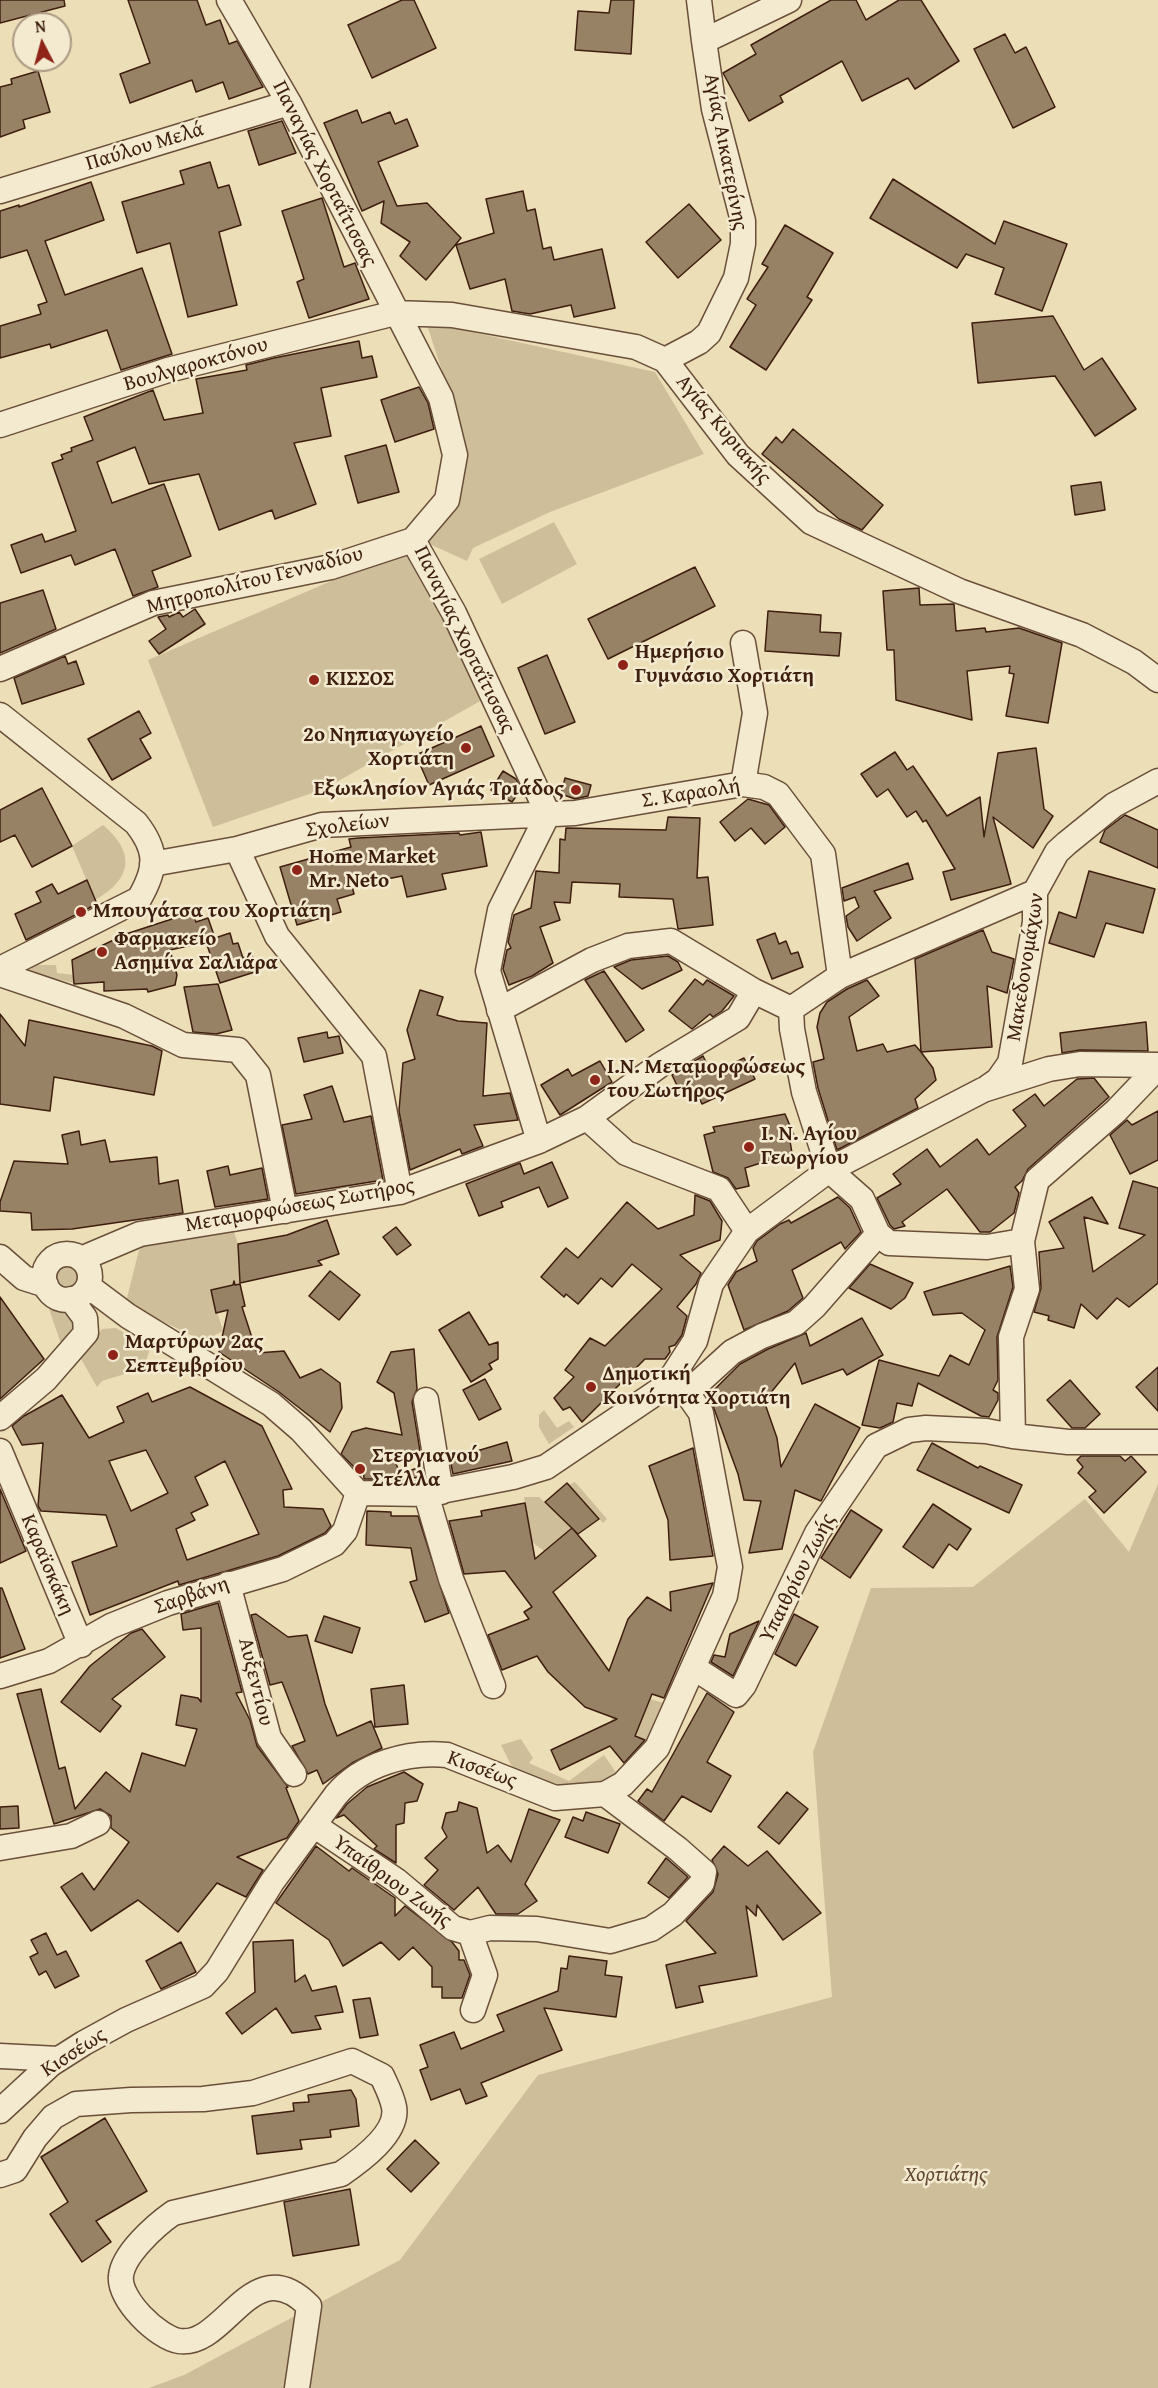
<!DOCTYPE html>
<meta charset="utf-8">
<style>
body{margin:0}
#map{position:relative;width:1158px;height:2388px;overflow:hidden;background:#ecdeb7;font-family:"Gentium Book Plus",serif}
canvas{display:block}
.north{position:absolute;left:12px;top:12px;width:60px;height:60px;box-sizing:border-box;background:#f3ead0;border:2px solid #ab9983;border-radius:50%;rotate:354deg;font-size:16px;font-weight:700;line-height:24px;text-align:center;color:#3e1f0f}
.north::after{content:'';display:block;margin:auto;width:21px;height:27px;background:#8f2418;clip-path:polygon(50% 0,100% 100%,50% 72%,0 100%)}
</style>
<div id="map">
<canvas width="1158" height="2388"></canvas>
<div class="north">N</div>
</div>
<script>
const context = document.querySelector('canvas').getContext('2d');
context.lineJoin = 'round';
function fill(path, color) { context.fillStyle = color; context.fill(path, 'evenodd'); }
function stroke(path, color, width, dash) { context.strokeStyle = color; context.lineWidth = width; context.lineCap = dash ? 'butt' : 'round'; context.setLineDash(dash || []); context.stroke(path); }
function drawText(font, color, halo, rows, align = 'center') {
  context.font = font + ' "Gentium Book Plus",serif'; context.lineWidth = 5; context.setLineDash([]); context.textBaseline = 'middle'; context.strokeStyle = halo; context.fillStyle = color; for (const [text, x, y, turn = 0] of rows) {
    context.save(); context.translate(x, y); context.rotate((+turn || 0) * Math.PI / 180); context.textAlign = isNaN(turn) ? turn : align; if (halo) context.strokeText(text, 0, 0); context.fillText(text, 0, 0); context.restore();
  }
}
const green = new Path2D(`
 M426 322 655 372 704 454 550 512 473 548 467 561 423 541 454 506 448 389Z
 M554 522 577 564 502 604 479 559Z
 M410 547 482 700 324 789 213 827 148 660Z
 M103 825C136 853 132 879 95 900L72 846Z
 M34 965H56L57 973 74 975V983L28 973Z
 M232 1226 238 1244 240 1283 211 1292 223 1331 203 1341 129 1305 127 1298 139 1250 146 1244Z
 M54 1277a13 13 0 1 1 26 0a13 13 0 1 1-26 0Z
 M57 1302 80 1321 61 1344 48 1306Z
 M116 1328 150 1348 144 1368 102 1381 97 1387 80 1357 102 1329Z
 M544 1410 557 1428 569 1421 574 1427 549 1444 539 1427V1415Z
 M575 1482 607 1519 603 1523 568 1485Z
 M1158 1484V2388H149L184 2375 400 2260 538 2075 832 1997 813 1752 871 1588 973 1587 1085 1499 1129 1552Z
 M524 1497H539L572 1528 544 1551 532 1542Z
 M650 1699 667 1704 653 1742 609 1727 612 1717 638 1727Z
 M521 1739 533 1758 529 1763 569 1781 604 1755 617 1774 598 1786 564 1791 529 1781 511 1765 501 1745Z`);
const building = new Path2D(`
 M0 0H64L65 6 0 23Z
 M128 0H197L206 25 220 20 229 44 237 41 263 87 229 99 223 82 196 92 192 80 130 103 120 74 150 63Z
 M402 0H414L436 48 372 78 348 25Z
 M611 0H634L631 54 575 50 578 11 609 13Z
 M831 0H856L866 20 899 0H921L959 61 915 89 908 78 862 101 842 61 780 96 783 102 749 121 723 73 756 54 751 45Z
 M1005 34 1015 53 1026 47 1055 107 1013 128 974 49Z
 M38 71 50 112 23 120 25 128 0 137V87L12 84 11 79Z
 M357 110 362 123 390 112 395 124 407 119 418 146 378 162 397 206 427 203 461 238 426 280 400 256 410 242 381 223 384 201 362 211 324 123Z
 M282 121 296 153 259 165 248 131Z
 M210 162 218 188 229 185 241 225 219 232 237 305 188 317 170 243 137 253 122 202 184 184 180 171Z
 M893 179 995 244 1004 221 1067 244 1042 311 995 294 1004 268 966 254 957 268 870 218Z
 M91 182 104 220 45 241 65 295 142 268 172 354 121 370 107 330 51 348 50 344 0 358V326L41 314 38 305 47 302 27 250 0 258V211L19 205V207Z
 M523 191 527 211 535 209 543 249 551 247 554 260 602 249 615 308 574 317 571 305 530 314 512 311 505 279 470 289 456 245 494 233 486 199Z
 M322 198 344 267 355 263 369 299 309 318 297 282 304 279 282 211Z
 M689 204 721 240 678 278 646 242Z
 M785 225 833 253 807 297 812 300 766 370 730 347 756 305 747 299 768 267 762 264Z
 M1053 316 1084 370 1102 358 1136 409 1095 436 1055 376 978 383 972 323Z
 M359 341 362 358 372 356 377 377 321 388 331 436 294 443 316 504 275 519 272 510 219 530 199 474 149 484 135 447 97 462 112 503 164 484 191 556 152 571 158 587 133 596 115 549 75 565 71 555 21 573 11 545 42 534 45 542 76 531 52 463 63 459 61 455 72 451 71 448 93 440 84 417 153 390 164 420 203 413 196 379 247 370 246 365 274 358Z
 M419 387 428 403 434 429 395 442 381 400Z
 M793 429 883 505 862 530 839 519 762 454 776 437 782 443Z
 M386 445 399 492 358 503 345 456Z
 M1101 482 1105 510 1075 515 1071 486Z
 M695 567 715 606 608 659 588 619Z
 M919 588 920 605 954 604 956 631 985 628 986 632 1019 628 1062 643 1048 723 1006 716 1014 674 1009 673 1010 666 967 671 972 720 896 700 894 650H887L883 591Z
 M43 590 56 629 0 653V603Z
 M195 609 205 624 159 654 149 641 166 629 158 617 168 615 169 617 179 612 183 617Z
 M768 611 821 615 820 632 841 633 839 656 765 651Z
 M547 655 575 722 545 734 518 668Z
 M65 656 68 664 76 661 84 684 22 704 14 678Z
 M139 711 151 733 140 739 151 758 112 780 88 739Z
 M481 726 494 756 429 785 416 755Z
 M1036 748 1044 809 1053 816 1033 848 993 817 1011 884 951 900 943 872 955 869 926 820 923 822 916 811 907 817 888 789 877 797 861 774 895 752 907 770 913 766 947 816 980 797 984 837 998 753Z
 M503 771 516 779 521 789 512 802 491 790Z
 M565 778 591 785 588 796 575 799 561 794Z
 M42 788 72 846 32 867 15 835 0 842V810Z
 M748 799 769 805 785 827 765 844 751 828 735 841 720 822Z
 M1125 815 1158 830V868L1100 842 1105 830Z
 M668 817 700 818 697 878 708 877 713 925 678 929 673 899 619 897 620 884 572 882 570 903 554 902 560 920 540 927 553 963 532 976 509 985 503 969 507 950 511 948 508 942 514 915 531 908 536 871 559 873 560 839 565 840 566 828 666 830Z
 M481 832 487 866 442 874 446 889 407 897 402 876 352 886 354 894 337 899 341 912 297 925 280 867 351 847 349 839 358 838 459 833 460 835Z
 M908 863 913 879 874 891 891 918 857 941 848 927 846 916 859 907 855 897 844 901 842 888Z
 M1089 871 1155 889 1143 933 1106 923 1094 957 1049 943 1059 912 1076 918Z
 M87 880 97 904 26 940 15 914 41 902 36 892 52 884 58 894Z
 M191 908 196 922 208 918 215 938 230 933 233 944 238 943 243 958 252 955 258 971 220 983 206 942 170 950 177 975 175 985 148 992 147 989 104 991V982L74 984 72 960 126 934 172 919V916Z
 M983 930 992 952 1014 959 1007 993 987 986 992 1047 921 1052 933 1068 936 1080 915 1099 918 1108 837 1150 818 1088 813 1062 824 1059 817 1027 820 1013 827 1002 847 989 867 980 879 996 849 1017 857 1051 883 1044 887 1052 915 1045 921 1052 915 959Z
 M775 933 779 944 786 941 791 954 798 952 803 967 772 979 757 940Z
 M668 956 678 962 682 970 642 989 614 967 631 960Z
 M604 971 644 1030 626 1042 585 980Z
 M695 979 703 985 707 980 734 996 722 1011 713 1017 710 1014 692 1029 669 1011Z
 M218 984 232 1030 216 1034 193 1032 184 987Z
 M420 990 443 997 437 1015 458 1021 487 1023 483 1096 510 1093 518 1120 474 1125 483 1146 462 1154 460 1149 410 1170 399 1111 403 1063 415 1059 407 1030Z
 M0 1014 25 1046 29 1020 152 1046 162 1051 154 1095 54 1077 50 1111 0 1104Z
 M1146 1022 1148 1051 1080 1050 1062 1053 1060 1033Z
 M327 1032 328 1038 339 1036 343 1053 304 1062 298 1038Z
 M703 1056 712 1074 744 1058 755 1079 702 1104 695 1090 682 1096 672 1075Z
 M600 1061 612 1082 560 1115 541 1085 568 1069 572 1076Z
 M1094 1078 1109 1097 1028 1169 1022 1181 1015 1187 1019 1193 1014 1213 990 1232H980L947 1189 902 1222 905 1226 894 1229 890 1225 877 1198 901 1184 893 1174 927 1149 940 1167 977 1139 989 1155 1026 1126 1013 1110 1035 1094 1044 1106 1077 1079Z
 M332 1086 344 1122 371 1116 383 1180 296 1194 282 1125 312 1119 304 1095Z
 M1158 1111V1160L1130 1174 1110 1135 1127 1120 1132 1125Z
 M785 1114 794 1135 790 1141 792 1153 745 1168 749 1186 736 1189 728 1178 713 1172 704 1135 715 1132 713 1127Z
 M79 1131 81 1145 105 1140 110 1162 157 1157 159 1184 178 1180 183 1213 72 1229 32 1230 31 1213 0 1211V1202L14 1161 68 1164 62 1135Z
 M552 1162 568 1198 548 1207 539 1187 501 1202 503 1207 479 1216 466 1184 520 1163 524 1174Z
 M228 1166 230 1175 262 1168 268 1199 215 1207 207 1171Z
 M1133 1181 1158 1188V1283L1129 1307 1117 1298 1097 1319 1081 1304 1074 1328 1048 1320 1049 1316 1034 1312 1041 1288 1039 1252 1064 1248 1049 1222 1092 1197 1108 1224 1084 1217 1093 1272 1145 1235 1119 1228Z
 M695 1195 710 1201 722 1221 720 1240 680 1255 701 1273 696 1284 677 1307 687 1316 682 1335 675 1345 669 1347 670 1352 665 1359H645L582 1422 570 1407 563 1410 554 1398 574 1377 565 1370 590 1338 605 1346 662 1289 632 1264 612 1287 601 1278 578 1304 566 1294 564 1297 541 1277 566 1248 578 1258 627 1202 658 1229 694 1215Z
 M838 1197 850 1208 861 1232 845 1249 841 1242 792 1270 803 1298 788 1311 744 1330 728 1285 736 1272 757 1261 753 1248 757 1241 780 1224 789 1220 791 1223Z
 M327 1220 339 1254 318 1261 322 1265 240 1283 238 1244 287 1235Z
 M396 1227 411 1245 397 1255 383 1237Z
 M870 1264 913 1283 905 1298 891 1309 849 1288Z
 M1010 1266 1013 1287 997 1337 998 1380 993 1390 998 1393V1400L989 1417 981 1416 918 1383 912 1406 897 1403 893 1422 880 1428 862 1425 879 1360 939 1376 950 1355 969 1365 985 1330 962 1313 933 1315 924 1292Z
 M330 1271 360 1295 339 1320 309 1296Z
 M234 1281 235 1285 240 1284 245 1306 242 1307 257 1353 284 1351 300 1378 321 1369 340 1383 342 1408 330 1432 279 1392 219 1352 228 1310 216 1313 211 1290 233 1285Z
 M0 1297 44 1359 0 1399Z
 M469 1312 489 1345 498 1342V1359L489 1364 492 1369 471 1382 439 1330Z
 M862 1318 883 1355 847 1375 843 1369 802 1384 795 1363 764 1401 777 1438 781 1467 815 1404 860 1428 821 1501 795 1490 782 1549 749 1553 761 1501 744 1500 738 1474 709 1395 740 1364 768 1349 806 1333 810 1346Z
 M414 1349 417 1389 412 1402 420 1451 396 1464 403 1479H364L363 1466 354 1467 341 1454 352 1432 366 1428 402 1435 394 1393 377 1382 391 1352Z
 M1158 1367V1411L1136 1387Z
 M485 1379 501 1409 479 1420 463 1390Z
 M1070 1380 1100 1414 1085 1428H1072L1047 1400Z
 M190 1387 262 1426 292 1489 283 1490 284 1507 323 1509 331 1526 325 1533 278 1556 179 1585 178 1581 90 1615 72 1562 117 1546 106 1515 41 1511 38 1506 43 1443 22 1445 12 1426 24 1416 62 1395 89 1438 124 1422 117 1407 148 1393 152 1402ZM146 1450 168 1493 131 1511 109 1461ZM225 1461 259 1534 187 1560 176 1529 195 1520 191 1513 208 1505 195 1477Z
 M507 1442 512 1461 453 1474 450 1459Z
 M932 1443 978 1468 980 1466 1022 1485 1009 1513 917 1470Z
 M693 1448 713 1556 670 1560 668 1520 649 1466Z
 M1081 1456H1120L1125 1461 1131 1456 1146 1472 1104 1513 1089 1497 1096 1491 1078 1473 1083 1467 1077 1460Z
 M422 1467 424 1477 412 1478 411 1470Z
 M567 1483 599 1519 578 1534 545 1502Z
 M0 1489 26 1551 0 1563Z
 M525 1503 535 1559 572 1528 596 1556 553 1592 609 1671 628 1619 647 1597 671 1611 670 1592 713 1583 664 1698 652 1694 635 1736 645 1740 624 1763 610 1746 560 1770 551 1750 617 1719 585 1707 548 1672 537 1656 502 1670 488 1635 529 1619 524 1612 532 1607 505 1571 464 1574 449 1521 482 1516 481 1511Z
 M933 1504 971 1529 957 1550 949 1544 933 1568 903 1547Z
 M851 1510 882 1530 850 1578 821 1558Z
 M367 1511 391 1512V1516H418L449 1613 425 1622 410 1582 417 1580 411 1548 366 1545Z
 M0 1588H2L25 1649 0 1658Z
 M218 1603 242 1692 236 1693 250 1720 257 1746 288 1787 286 1788 299 1821 287 1838 237 1857 263 1870 246 1897 217 1883 178 1932 138 1900 91 1931 61 1887 82 1873 94 1890 129 1842 111 1828V1816L100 1809 54 1824 17 1694 41 1689 59 1769 65 1767 75 1809 106 1772 130 1792 142 1753 185 1766 197 1729 176 1725 181 1695 198 1698 201 1702V1628L183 1630 181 1614Z
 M256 1614 288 1637 307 1635 325 1704 337 1736 371 1721 382 1748 352 1763 323 1784 317 1770 308 1774 292 1746 305 1741 282 1682 270 1685 251 1615Z
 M794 1614 818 1627 796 1666 775 1654Z
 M324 1616 360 1628 352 1653 315 1641Z
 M759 1621 733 1676 711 1662 714 1655 725 1657 730 1634Z
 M142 1629 165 1657 112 1699 121 1706 100 1732 61 1702 90 1666 131 1633Z
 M404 1685 408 1724 375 1727 371 1689Z
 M707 1693 734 1712 707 1762 731 1776 711 1812 682 1796 664 1821 638 1801 647 1789 652 1792Z
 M404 1772 423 1784 417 1801 405 1803 404 1823 396 1825V1863L374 1849 377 1846 344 1815 336 1818 347 1804 367 1787Z
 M787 1792 808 1809 779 1844 758 1827Z
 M459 1802 477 1808 487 1853 498 1845 511 1862 529 1809 560 1820 525 1884 537 1901 518 1914H496L478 1887 454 1910 424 1885 438 1870 425 1858 447 1837 442 1828 446 1813 457 1811Z
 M18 1806 19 1828 0 1829V1807Z
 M586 1812 620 1824 608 1853 565 1837 573 1817 583 1821Z
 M316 1846 349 1871 352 1868 395 1898V1916L405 1906 452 1942 459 1951V1960H464L470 1975 462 1998H442V1987H432V1967L413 1947 399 1960 381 1942 343 1966 329 1940 276 1903Z
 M724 1846 748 1866 767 1851 821 1913 783 1940 757 1905 756 1916 746 1906 757 1976 699 1986 703 2002 676 2008 666 1965 716 1953 686 1921 713 1892 718 1874 712 1860Z
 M666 1858 688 1877 669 1898 648 1883Z
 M46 1933 57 1955 66 1951 79 1976 55 1988 46 1971 39 1975 30 1957 38 1953 31 1940Z
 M293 1940 295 1982 305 1975 312 1991 336 1986 343 2012 315 2016 321 2029 292 2033 276 2008 242 2034 226 2013 255 1992 253 1942Z
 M181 1942 196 1972 161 1989 146 1961Z
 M569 1956 607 1961 605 1975 622 1977 616 2017 544 2008 562 2050 481 2083 487 2096 466 2104 460 2089 431 2100 420 2070 428 2067 420 2045 454 2032 461 2049 504 2031 497 2015 558 1991 561 1968 567 1969Z
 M370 1998 378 2035 360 2038 353 2000Z
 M351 2090 356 2099 359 2126 330 2130 331 2137 300 2140 302 2149 257 2154 252 2116 294 2111 293 2103 309 2102 308 2095Z
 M105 2118 147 2191 96 2221 111 2242 82 2262 50 2214 68 2202 41 2157Z
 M415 2140 439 2163 411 2192 387 2169Z
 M350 2189 359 2245 293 2256 284 2202Z`);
const minor = new Path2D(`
 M229 0 289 103 441 398 455 455 447 500 413 540 454 613 548 814 500 910 488 971 539 1141
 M699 0 704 41
 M0 191 289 103
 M665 360 699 342 709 333 736 278 743 244V221L714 109 704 41 789 0
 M0 425 168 370 395 313 452 315 636 347 665 360 738 455 811 522 959 591 1082 635 1134 662 1158 680
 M0 669 153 603 331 567 413 540
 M0 715 136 823C158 851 157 868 139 899L0 969
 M743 784 755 713 743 643
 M237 849 277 936 374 1056 400 1192
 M152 864 237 849 322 825 575 813 743 784 764 787 778 794 823 854 840 976
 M0 974 124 1016 183 1045 238 1050 258 1075 285 1211
 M791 1009 840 976 1035 892
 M499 1010 592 960 628 946 671 941 754 991 791 1009 792 1029 804 1092 829 1170 862 1199 878 1234 889 1243 987 1247 1022 1241
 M988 1087 998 1080 1010 1063 1035 922V892L1057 852 1067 843 1114 805 1158 781
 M587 1118 626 1153 719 1189 747 1231
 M44 1277a23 23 0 1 1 46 0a23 23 0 1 1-46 0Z
 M0 1257 24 1278 46 1285
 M81 1259 140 1234 400 1192 539 1141 587 1118 660 1065 738 1018 754 991
 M88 1286 128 1316 271 1404 301 1430 358 1493 426 1494 513 1477 546 1467 666 1386 695 1341 711 1284 747 1231 829 1170 983 1090 1049 1069 1080 1064 1158 1065
 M687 1393 732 1352 762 1336 796 1323 814 1307 878 1234
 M426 1400 441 1492
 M0 1418 46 1379 86 1333 85 1318 71 1299
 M1013 1436 1068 1442H1158
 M0 1451 81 1645
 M426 1494 451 1579 493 1686
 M228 1584 269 1738 294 1774
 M694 1668 736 1695 744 1685 817 1533 876 1446 909 1430 926 1428 986 1431 1013 1436 1011 1337 1027 1289 1022 1241 1037 1180 1116 1111 1158 1067
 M0 1676 49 1661 111 1626 168 1603 283 1569 334 1544 345 1531 358 1493
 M315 1826 397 1881 453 1928 470 1933 490 1928 537 1929 610 1941 651 1929 673 1914 702 1883 704 1872 678 1849 605 1794
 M0 1848 71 1836 98 1823
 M470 1933 485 1975 473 2010
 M0 2056 59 2059
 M0 2111 51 2064 84 2043 126 2020 203 1986 217 1971 272 1882 336 1795C362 1764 408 1751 447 1755L555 1798 605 1794 623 1784 657 1748 725 1596 730 1567 701 1413 687 1393 666 1386
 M0 2175 15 2170 35 2138 53 2117 76 2104 131 2100 203 2099 253 2093 352 2061 382 2076C386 2085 392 2096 394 2107 399 2133 360 2161 341 2174L173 2213C156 2225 123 2254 121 2276 118 2299 158 2338 179 2341 226 2348 252 2248 309 2306L297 2388`);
const markers = [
 [623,665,6,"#8f2418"],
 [314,680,6,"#8f2418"],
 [466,748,6,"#8f2418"],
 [576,790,6,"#8f2418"],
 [297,870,6,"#8f2418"],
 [81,912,6,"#8f2418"],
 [102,952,6,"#8f2418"],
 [595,1080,6,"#8f2418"],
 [749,1147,6,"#8f2418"],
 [113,1355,6,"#8f2418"],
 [591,1387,6,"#8f2418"],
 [360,1469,6,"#8f2418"]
];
const streetNames = [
 ["Παύλου Μελά",145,147,-17],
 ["Αγίας Αικατερίνης",725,152,79],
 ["Παναγίας Χορταΐτισσας",324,174,63],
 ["Βουλγαροκτόνου",196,365,-16],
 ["Αγίας Κυριακής",723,430,50],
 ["Μητροπολίτου Γενναδίου",255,581,-14],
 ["Παναγίας Χορταΐτισσας",464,640,64],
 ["Σ. Καραολή",691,794,-9],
 ["Σχολείων",348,826,-7],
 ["Μακεδονομάχων",1026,967,-81],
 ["Μεταμορφώσεως Σωτήρος",300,1206,-10],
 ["Καραϊσκάκη",47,1565,67],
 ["Υπαιθρίου Ζωής",798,1578,-63],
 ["Σαρβάνη",192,1596,-19],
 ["Αυξεντίου",255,1682,76],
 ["Κισσέως",482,1770,20],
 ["Υπαίθριου Ζωής",392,1882,36],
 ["Κισσέως",74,2053,-33]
];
const poiNames = [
 ["Ημερήσιο",635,653],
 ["Γυμνάσιο Χορτιάτη",635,677],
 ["ΚΙΣΣΟΣ",326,680],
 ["2ο Νηπιαγωγείο",454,736,"right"],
 ["Χορτιάτη",454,760,"right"],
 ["Εξωκλησίον Αγιάς Τριάδος",564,790,"right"],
 ["Home Market",309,858],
 ["Mr. Neto",309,882],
 ["Μπουγάτσα του Χορτιάτη",93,912],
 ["Φαρμακείο",114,940],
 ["Ασημίνα Σαλιάρα",114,964],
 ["I.N. Μεταμορφώσεως",607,1068],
 ["του Σωτήρος",607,1092],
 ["Ι. Ν. Αγίου",761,1135],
 ["Γεωργίου",761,1159],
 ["Μαρτύρων 2ας",125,1343],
 ["Σεπτεμβρίου",125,1367],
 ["Δημοτική",603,1375],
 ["Κοινότητα Χορτιάτη",603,1399],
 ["Στεργιανού",372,1457],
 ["Στέλλα",372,1481]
];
const parkNames = [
 ["Χορτιάτης",946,2176]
];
fill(green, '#cebe9a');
fill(building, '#988266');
stroke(building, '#3e1f0f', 1.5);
stroke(minor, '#6a4f39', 27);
stroke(minor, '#f3ead0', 24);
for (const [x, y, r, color] of markers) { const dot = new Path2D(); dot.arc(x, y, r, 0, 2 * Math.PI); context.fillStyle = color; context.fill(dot); stroke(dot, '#f3ead0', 2); }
drawText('21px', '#3e1f0f', '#f3ead0', streetNames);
drawText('bold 21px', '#3e1f0f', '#f3ead0', poiNames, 'left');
drawText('italic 21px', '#624732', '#f3ead0', parkNames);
</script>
